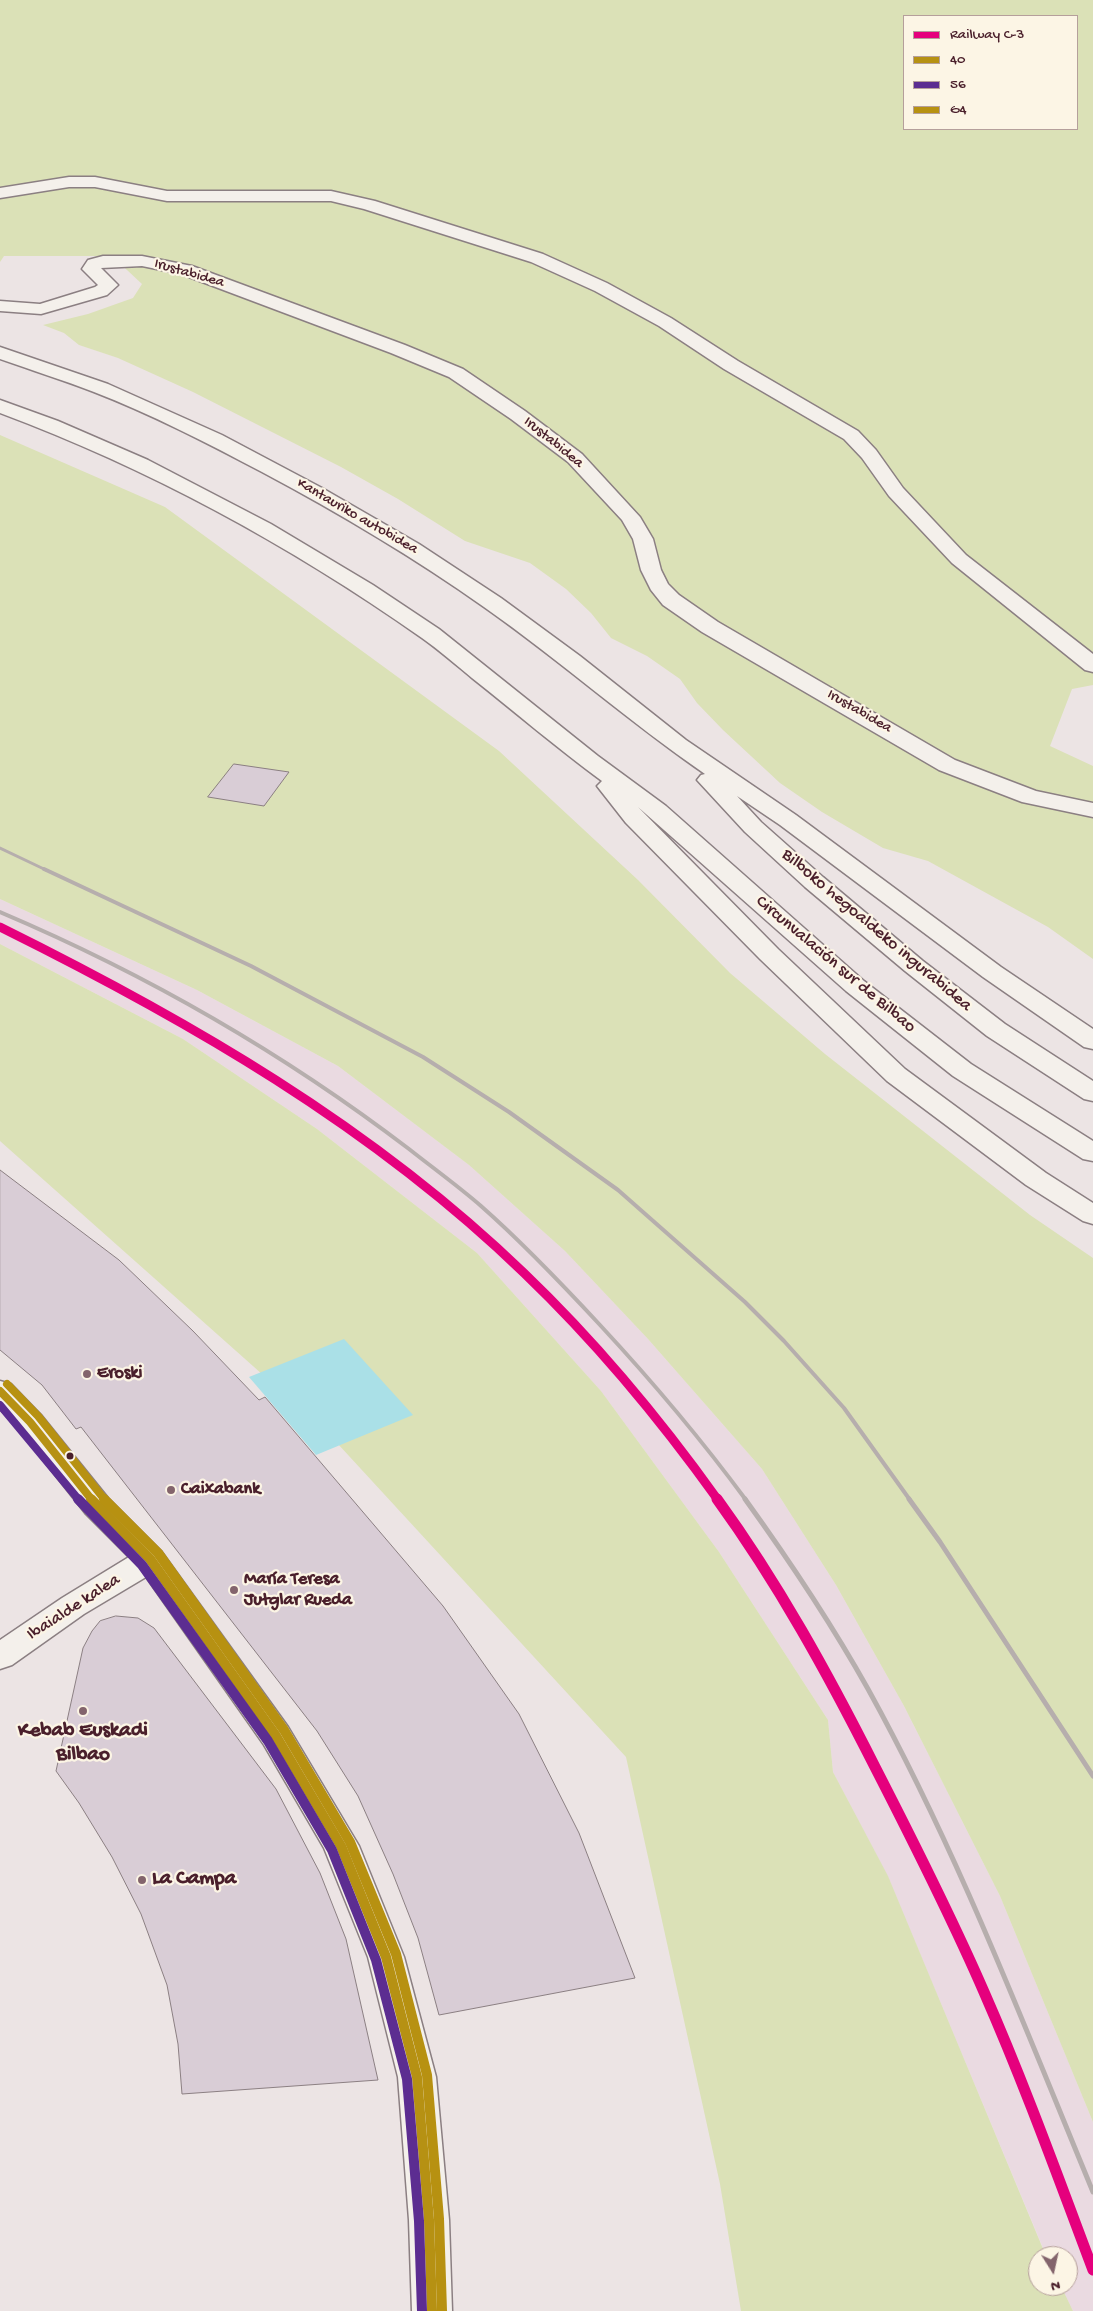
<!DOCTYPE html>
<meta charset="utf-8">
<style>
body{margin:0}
#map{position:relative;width:1093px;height:2311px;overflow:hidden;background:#ece4e4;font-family:"Gochi Hand",sans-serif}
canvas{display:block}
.legend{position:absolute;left:903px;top:15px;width:175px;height:115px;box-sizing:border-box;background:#fcf5e5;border:1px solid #b59f9b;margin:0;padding:6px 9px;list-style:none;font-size:15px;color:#4a1f2b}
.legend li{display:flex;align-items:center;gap:10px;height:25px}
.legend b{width:25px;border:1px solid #b59f9b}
.north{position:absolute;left:1028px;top:2246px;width:50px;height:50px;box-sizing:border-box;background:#fcf5e5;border:1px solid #b59f9b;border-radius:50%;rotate:170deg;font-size:14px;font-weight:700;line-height:20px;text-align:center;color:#4a1f2b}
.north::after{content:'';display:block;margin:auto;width:18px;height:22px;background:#83646c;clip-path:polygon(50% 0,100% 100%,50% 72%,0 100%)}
</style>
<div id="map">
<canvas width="1093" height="2311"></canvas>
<ul class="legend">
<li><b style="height:6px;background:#e5007d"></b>Railway C-3</li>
<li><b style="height:6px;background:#b69113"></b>40</li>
<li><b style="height:6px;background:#5c2d91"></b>56</li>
<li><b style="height:6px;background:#b79111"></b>G4</li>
</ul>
<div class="north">N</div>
</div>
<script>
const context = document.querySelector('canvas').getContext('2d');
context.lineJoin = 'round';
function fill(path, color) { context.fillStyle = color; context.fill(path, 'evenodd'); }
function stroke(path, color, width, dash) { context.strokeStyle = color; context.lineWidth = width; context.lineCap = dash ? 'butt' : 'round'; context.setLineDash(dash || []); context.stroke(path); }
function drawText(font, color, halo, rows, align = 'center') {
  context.font = font + ' "Gochi Hand",sans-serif'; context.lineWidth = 4.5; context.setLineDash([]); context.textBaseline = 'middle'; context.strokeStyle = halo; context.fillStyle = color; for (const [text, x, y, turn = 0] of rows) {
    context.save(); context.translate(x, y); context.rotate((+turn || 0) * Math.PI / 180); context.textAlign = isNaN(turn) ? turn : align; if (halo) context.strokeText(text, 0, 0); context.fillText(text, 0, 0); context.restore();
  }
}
const built = new Path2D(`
 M0 899 197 990 338 1066 469 1165 565 1251 648 1339 762 1469 836 1585 904 1706 1000 1896 1093 2122V2311H1073L1061 2286H1068V2256L1046 2255 888 1877 833 1772 828 1720 719 1552 601 1391 477 1253 317 1129 183 1039 0 944Z`);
const green = new Path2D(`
 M0 0H1093V685L1072 689 1050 746 1093 766V959L1048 927 928 861 883 848 822 812 780 783 723 730 697 703 680 679 647 656 611 638 591 613 566 589 530 563 465 541 398 499 341 467 193 392 118 358 79 345 64 333 43 325 88 314 133 298 142 284 112 256H4L0 262ZM904 16H1077V129H904Z
 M0 435 165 507 499 751 638 880 730 973 825 1054 1030 1215 1093 1258V2122L1000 1896 904 1706 836 1585 762 1469 648 1339 565 1251 469 1165 338 1066 197 990 0 899Z
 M0 944 183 1039 317 1129 477 1253 601 1391 719 1552 828 1720 833 1772 888 1876 1046 2256H1038V2286H1061L1073 2311H741L720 2184 626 1757 326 1431 0 1141Z`);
const water = new Path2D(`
 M344 1339 413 1415 316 1455 249 1377Z`);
const building = new Path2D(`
 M234 764 289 772 264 806 208 797Z
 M0 1170 119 1260 193 1331 259 1400 265 1397 443 1606 519 1714 579 1833 635 1978 439 2015 418 1938 393 1874 358 1796 317 1731 81 1427 76 1429 42 1385 0 1350Z
 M116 1616 138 1618 154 1628 276 1789 320 1873 346 1939 378 2080 182 2094 178 2044 167 1985 141 1914 112 1857 79 1803 56 1771 83 1648 92 1631 100 1621Z`);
const minor = new Path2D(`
 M69 177H95L167 191H331L375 201 543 254 607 283 671 318 738 361 858 431 876 450 903 488 966 555 1093 654V672L1085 670 952 563 889 496 862 458 844 439 724 369 659 326 595 291 531 262 364 209 331 201H167L95 187H69L0 198V188Z
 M103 256H142L192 266 405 345 463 369 525 411 582 454 640 517 653 539 661 570 668 584 679 595 718 622 955 760 1036 791 1093 803V817L1022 802 939 770 702 632 663 605 651 590 641 570 633 539 622 520 568 462 511 419 449 377 391 353 181 274 142 266 101 268 118 285 107 295 41 314 0 311V301L40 304 95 287 98 285 82 269 88 260Z
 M0 1381 11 1384 41 1415 108 1498 161 1551 288 1727 359 1846 404 1957 436 2077 449 2220 452 2311H412L409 2220 398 2077 368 1957 324 1848 264 1745 146 1577 84 1614 12 1665 0 1669V1640L62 1598 129 1557 86 1514 19 1429 0 1409Z`);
const motorway = new Path2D(`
 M0 347 108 384 222 435 322 488 419 544 501 598 580 656 686 740 796 815 1001 967 1093 1029V1049L1084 1047 983 977 780 825 737 796 761 822 823 877 923 961 1005 1024 1093 1081V1101L1084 1099 987 1036 905 971 805 887 745 832 697 780 701 775 705 774C629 722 560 660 484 607 413 557 339 513 262 472 207 443 151 414 94 392 63 380 31 370 0 359Z
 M0 400 58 421 148 460 271 524 373 585 439 629 598 756 666 806 864 981 971 1064 1093 1141V1161L1083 1159 953 1076 846 991 638 807 778 949 905 1069 1046 1173 1093 1203V1224L1083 1221 1026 1185 887 1081 760 959 626 823 597 786 602 781C557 748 515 712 472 678 455 664 439 650 422 638 291 546 150 469 0 413Z`);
const railFar2 = new Path2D(`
 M0 848 46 870`);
const railFar1 = new Path2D(`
 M44 869 251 966 423 1057 509 1112 618 1190 745 1302 784 1341 844 1408 910 1500
 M0 912C146 974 282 1052 409 1149 433 1168 458 1186 481 1206 523 1243 562 1284 600 1325 652 1381 701 1439 746 1500`);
const rail = new Path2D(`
 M745 1499C789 1560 831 1623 868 1689 957 1850 1023 2023 1093 2192
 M909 1499 940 1542 1093 1776`);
const bus1Far1 = new Path2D(`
 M0 1391 30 1422 92 1500`);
const bus1 = new Path2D(`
 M91 1499 150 1559 276 1736 341 1846 386 1957 417 2077 429 2220 432 2311`);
const bus2Far1 = new Path2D(`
 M0 1405 79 1500`);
const bus2 = new Path2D(`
 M78 1499 142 1565 268 1741 332 1850 376 1960 407 2079 419 2221 422 2311`);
const bus3Far1 = new Path2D(`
 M7 1384 38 1416 105 1500`);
const bus3 = new Path2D(`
 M104 1499 158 1553 284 1730 350 1842 396 1954 427 2075 439 2219 442 2311`);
const rail1Far1 = new Path2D(`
 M0 927C188 1020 372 1126 524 1273 596 1342 660 1419 718 1500`);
const rail1 = new Path2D(`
 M717 1499C778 1583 828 1674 875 1767 913 1841 951 1916 984 1992 1024 2083 1058 2177 1093 2270`);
const markers = [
 [87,1374,5,"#83646c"],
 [70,1456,4.5,"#4a1f2b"],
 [171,1490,5,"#83646c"],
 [234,1590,5,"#83646c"],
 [83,1711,5,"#83646c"],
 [142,1880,5,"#83646c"]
];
const farStreetnames = [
 ["Irustabidea",189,274,16],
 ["Irustabidea",553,443,39],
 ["Kantauriko autobidea",357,517,30],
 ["Irustabidea",859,712,30]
];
const streetNames = [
 ["Bilboko hegoaldeko ingurabidea",876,931,40],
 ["Circunvalación sur de Bilbao",835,965,40],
 ["Ibaialde kalea",74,1608,-33]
];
const poiNames = [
 ["Eroski",97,1374],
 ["Caixabank",181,1490],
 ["María Teresa",244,1580],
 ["Jutglar Rueda",244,1601]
];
const nearPoinames = [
 ["Kebab Euskadi",83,1732],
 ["Bilbao",83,1756],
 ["La Campa",152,1880,"left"]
];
fill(built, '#eadae1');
fill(green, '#dbe1b7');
fill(water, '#aae0e7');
fill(building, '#d9cdd6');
stroke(building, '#8b7f82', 1);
stroke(minor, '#8b7f82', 3);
stroke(motorway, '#8b7f82', 3);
fill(minor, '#f4f0eb');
fill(motorway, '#f4f0eb');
stroke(railFar2, '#b6aead', 3);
stroke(railFar1, '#b6aead', 4);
stroke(rail, '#b6aead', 5);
stroke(bus1Far1, '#b69113', 8);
stroke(bus1, '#b69113', 10);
stroke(bus2Far1, '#5c2d91', 8);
stroke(bus2, '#5c2d91', 10);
stroke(bus3Far1, '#b79111', 8);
stroke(bus3, '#b79111', 10);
stroke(rail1Far1, '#e5007d', 9);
stroke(rail1, '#e5007d', 11);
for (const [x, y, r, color] of markers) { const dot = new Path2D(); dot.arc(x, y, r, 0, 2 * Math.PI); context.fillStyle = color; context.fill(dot); stroke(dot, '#fcf5e5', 2); }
drawText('15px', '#4a1f2b', '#fcf5e5', farStreetnames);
drawText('18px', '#4a1f2b', '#fcf5e5', streetNames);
drawText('bold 18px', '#4a1f2b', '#fcf5e5', poiNames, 'left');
drawText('bold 21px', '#4a1f2b', '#fcf5e5', nearPoinames);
</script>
